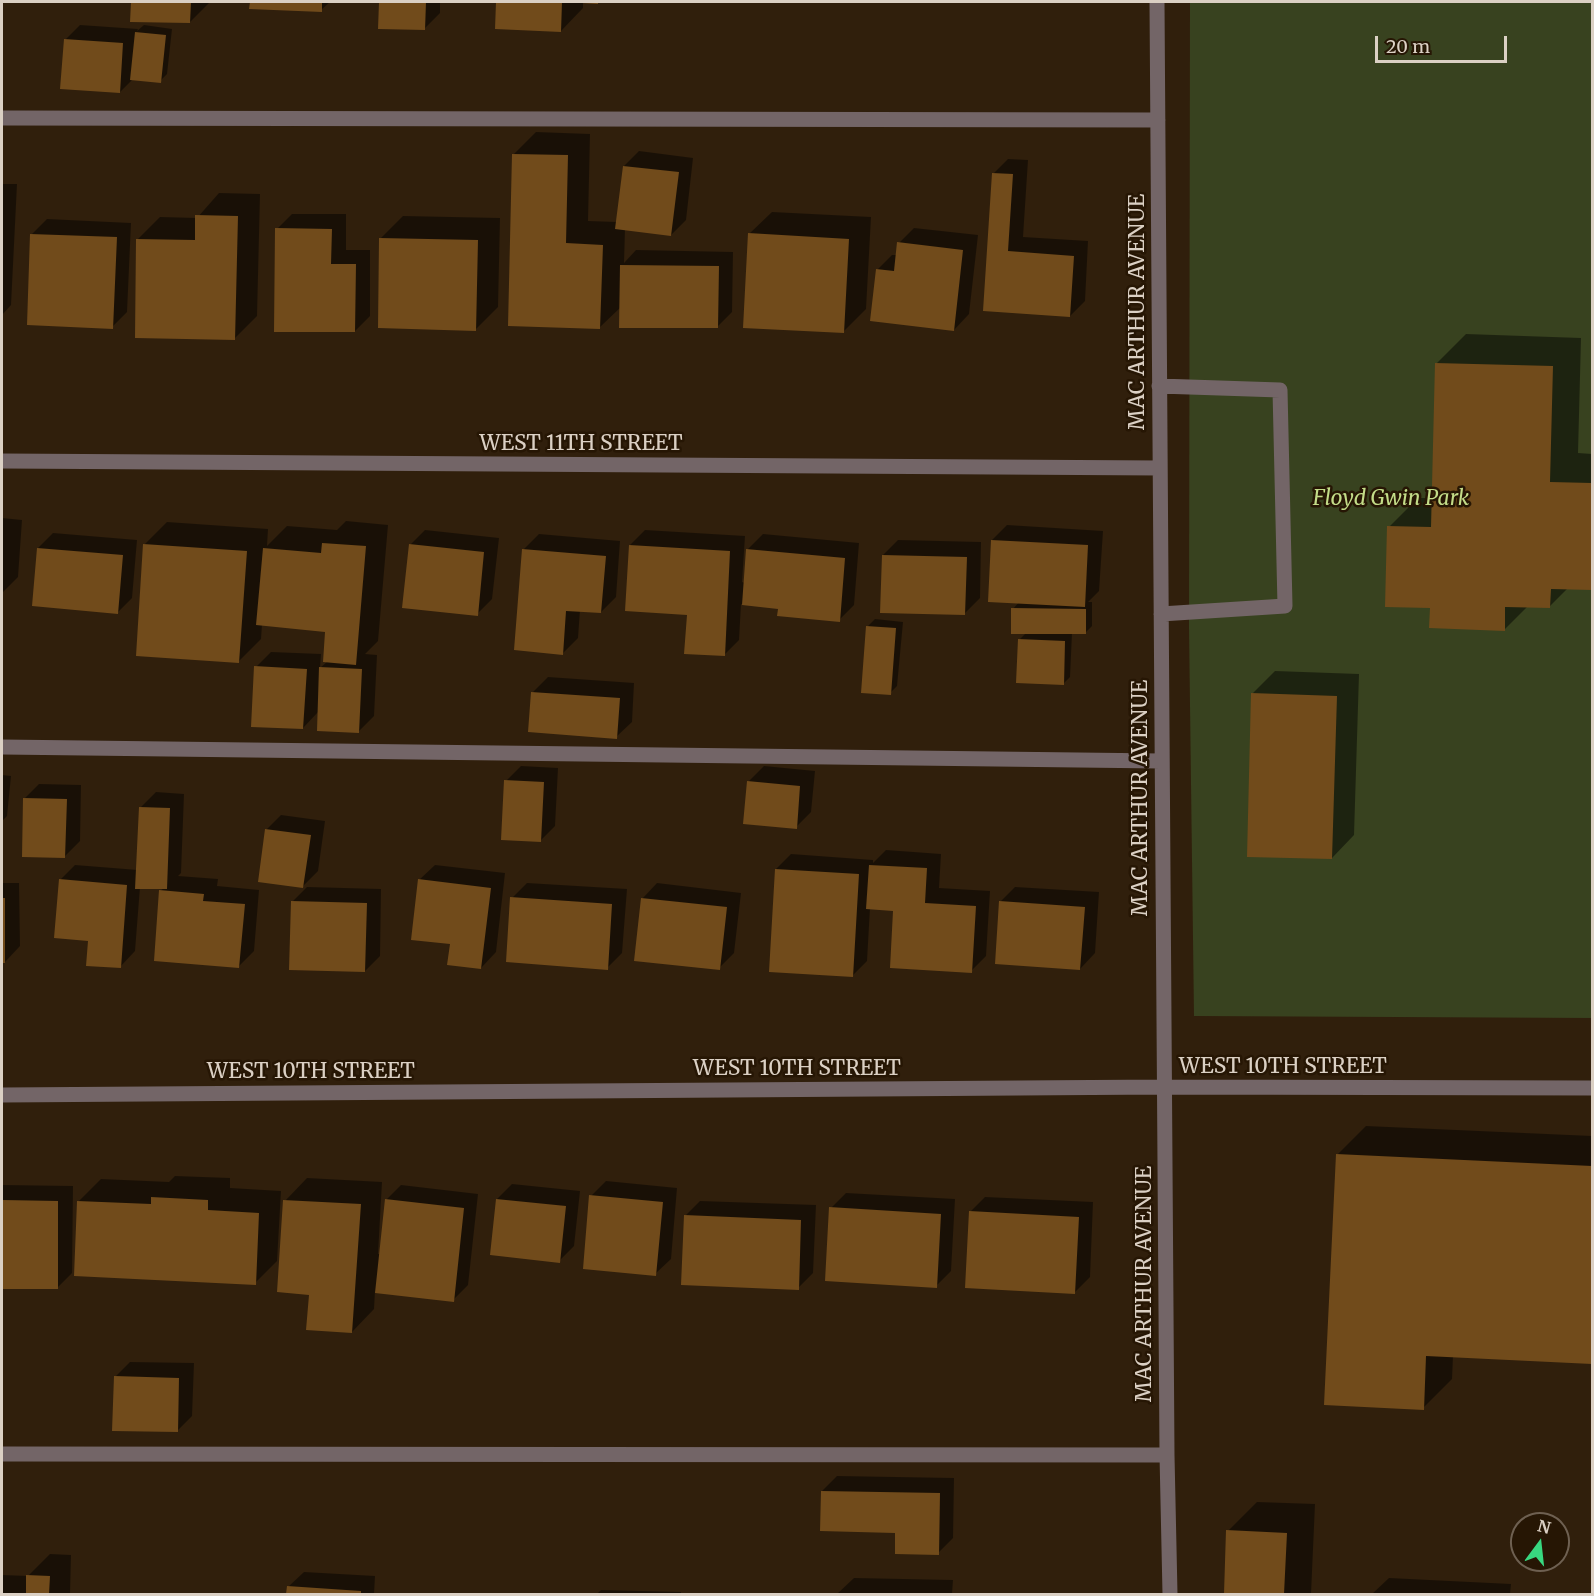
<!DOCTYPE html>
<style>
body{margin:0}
#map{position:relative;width:1594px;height:1596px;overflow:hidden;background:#301f0c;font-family:Merriweather,serif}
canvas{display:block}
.frame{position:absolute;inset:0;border:3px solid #dbd0c4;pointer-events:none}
.north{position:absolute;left:1510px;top:1512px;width:60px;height:60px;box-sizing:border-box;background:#261604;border:2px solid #6e6051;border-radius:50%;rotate:15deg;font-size:16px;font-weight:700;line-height:24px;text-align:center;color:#dbd0c4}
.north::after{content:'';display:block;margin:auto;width:21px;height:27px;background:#38d880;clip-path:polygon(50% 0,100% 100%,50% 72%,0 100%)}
.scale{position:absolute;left:1375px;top:36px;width:132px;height:27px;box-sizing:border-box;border:3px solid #dbd0c4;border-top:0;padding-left:8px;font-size:18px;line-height:21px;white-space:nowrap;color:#dbd0c4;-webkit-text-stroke:4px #261604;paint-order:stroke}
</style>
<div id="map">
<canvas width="1594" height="1596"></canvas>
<div class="frame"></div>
<div class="north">N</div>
<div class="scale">20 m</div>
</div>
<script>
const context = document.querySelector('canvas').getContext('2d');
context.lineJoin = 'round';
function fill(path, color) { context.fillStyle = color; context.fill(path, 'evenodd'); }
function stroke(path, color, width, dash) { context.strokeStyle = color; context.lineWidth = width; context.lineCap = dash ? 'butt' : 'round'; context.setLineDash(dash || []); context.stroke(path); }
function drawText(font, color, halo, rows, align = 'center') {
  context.font = font + ' Merriweather,serif'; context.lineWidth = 5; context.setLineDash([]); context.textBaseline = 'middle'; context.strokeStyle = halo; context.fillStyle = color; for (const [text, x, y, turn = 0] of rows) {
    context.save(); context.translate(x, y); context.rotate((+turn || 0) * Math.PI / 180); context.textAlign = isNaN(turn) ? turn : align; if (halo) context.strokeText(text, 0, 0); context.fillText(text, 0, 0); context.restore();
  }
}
const green = new Path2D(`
 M1190 2H1592V1018L1194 1016 1189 627Z`);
const shadow = new Path2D(`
 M132 2H210L190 22 132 21Z
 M251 2H330L321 10 251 7Z
 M380 2H440V13L425 28 380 27Z
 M497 2H598H583V8L561 31 496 28Z
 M80 25 138 29 137 31 144 25 172 29 167 74 160 81 133 79 120 92 65 40Z
 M536 132 590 134 588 221 617 222 624 166 639 151 693 158 686 220 671 235 625 229 624 263 636 250 733 252 732 312 717 327 621 307 600 327 513 155Z
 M1008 159 1028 160 1023 237 1088 241 1085 301 1070 316 985 310 993 174Z
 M2 184H17L11 305 2 315Z
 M219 193 260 194 257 316 234 339 138 239 160 217 197 218Z
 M772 212 871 217 866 309 844 331 749 234Z
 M292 214H346V250H370V316L355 331 277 229Z
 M403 216 500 218 498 307 476 329 381 238Z
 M47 219 131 223 127 312 112 327 32 234Z
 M914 228 978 235 969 314 954 330 877 270 892 255H897L899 243Z
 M1466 334 1581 338 1578 453 1592 454V589L1568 588 1549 607 1528 606 1504 630 1432 607 1389 527 1418 498H1433L1437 363Z
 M2 518 22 520 18 577 2 593Z
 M346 521 388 525 378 641 365 654 377 655 374 716 359 731 319 711 303 728 256 667 271 652 321 654 320 668 328 661 327 631 262 624 261 639 239 661 144 545 167 522 268 529 267 546 287 526 337 530Z
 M1007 525 1103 531 1099 591 1088 602H1092V626L1085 633H1072L1070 677 1063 684 1019 640 1026 633 1013 609 1019 602 992 540Z
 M425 530 499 538 492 599 477 614 410 545Z
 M645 530 745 536 742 582 745 583 748 549 763 534 859 543 854 605 839 620 779 607 741 604 739 640 724 655 630 545Z
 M53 533 137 540 132 598 117 613 38 548Z
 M539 534 620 541 616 597 601 612 580 610 578 638 563 653 524 549Z
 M898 540 981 542 980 598 965 613 883 555Z
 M875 619 903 622 897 686 890 693 868 626Z
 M1275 671 1359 674 1354 835 1332 858 1252 694Z
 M548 677 634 683 632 722 616 737 533 692Z
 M521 766 558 768 555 826 540 841 506 781Z
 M764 766 815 771 811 812 796 827 749 781Z
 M2 775 11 776 7 816 2 821Z
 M39 784 81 785 80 841 65 856 24 799Z
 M156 792 184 794 181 873 178 876 218 879 217 886 259 890 254 951 239 966 160 891 164 888 140 887 135 951 120 967 89 940 60 880 75 865 138 870 141 807Z
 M281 815 325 821 318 871 303 886 266 830Z
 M886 850 941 854 939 888 990 891 986 956 971 971 895 909 870 908 867 961 852 976 776 869 791 854 873 860V863Z
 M435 865 505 873 496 952 481 968 419 880Z
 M2 883H19L20 946 5 962H2Z
 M527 883 627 889 622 953 607 968 512 898Z
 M657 883 741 893 734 953 719 968 642 899Z
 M307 887 381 889 380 956 365 971 292 902Z
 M1015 887 1099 892 1095 953 1080 969 1000 902Z
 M1366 1126 1592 1136V1362L1453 1356 1452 1379 1423 1408 1337 1155Z
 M175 1176 230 1178V1188L281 1191 277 1261 255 1283 78 1202 101 1179 169 1182Z
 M307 1178 382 1182 378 1254H380L386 1200 401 1185 478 1194 468 1285 453 1300 375 1291 374 1309 352 1332 310 1294 285 1201Z
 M606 1181 677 1188 671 1259 655 1274 591 1196Z
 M512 1184 580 1191 574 1246 559 1261 497 1199Z
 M2 1185 73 1186 72 1273 57 1288 2 1287Z
 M846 1193 955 1199 951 1271 936 1286 831 1208Z
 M985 1197 1093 1202 1090 1277 1075 1292 970 1212Z
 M700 1201 816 1205 813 1273 798 1288 685 1216Z
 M130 1362 194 1363 192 1416 177 1431 115 1377Z
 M837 1476 954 1478 953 1538 938 1553 822 1491Z
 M1257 1502 1315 1504 1311 1594H1225L1228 1531Z
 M50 1554 71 1555 70 1594H2V1575L28 1576Z
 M304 1572 375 1576 374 1594H288V1587Z
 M854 1578 953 1580 952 1594H837Z
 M1389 1578 1511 1584 1510 1594H1372Z
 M601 1590 681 1592V1594H597Z`);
const building = new Path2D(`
 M131 2H191L190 23 130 22Z
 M250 2H322V12L249 9Z
 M379 2H426L425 30 378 29Z
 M496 2H562L561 32 495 29Z
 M582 2H598V4L582 3Z
 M135 32 166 35 161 83 130 80Z
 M64 39 123 43 120 93 60 89Z
 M512 154 568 155 566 243 603 245 600 329 508 326Z
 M623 166 679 172 671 236 615 229Z
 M992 173 1013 174 1008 251 1074 256 1070 317 983 311Z
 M195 215 238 216 235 340 135 338 136 239 195 240Z
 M275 228 332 229 331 264H356L355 332H274Z
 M748 233 849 239 844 333 743 328Z
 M30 234 117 237 113 329 27 325Z
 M379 238 478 240 476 331 378 328Z
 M897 242 963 250 954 331 870 321 876 269 894 271Z
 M620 265 719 266 718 328H619Z
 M1435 363 1553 366 1550 482 1592 483V590L1551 589 1550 608 1505 607V631L1429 628 1430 608 1385 607 1387 526 1431 527Z
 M991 540 1088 545 1085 607 988 602Z
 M322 543 366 546 356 665 323 662 325 632 256 625 263 548 321 553Z
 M143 544 247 551 239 663 136 656Z
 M409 544 484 552 478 616 402 608Z
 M629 545 730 551 725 656 684 654 687 615 625 611Z
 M37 548 123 555 118 614 32 606Z
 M522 549 606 556 601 613 566 611 563 655 514 650Z
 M746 549 845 558 840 622 777 616 778 609 742 605Z
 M882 555 967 557 965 615 880 613Z
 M1011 608 1086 609V634H1011Z
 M866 626 896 628 891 695 861 693Z
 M1018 639 1065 641 1064 685 1016 683Z
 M254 666 307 669 303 729 251 727Z
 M319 667 362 669 359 733 317 731Z
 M531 692 620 698 617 739 528 732Z
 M1251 693 1337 696 1332 859 1247 857Z
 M504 780 544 782 541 842 501 840Z
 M747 781 800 786 797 829 743 824Z
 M23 798 67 799 65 858 22 857Z
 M139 807 170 808 167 889H135Z
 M265 829 311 835 303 888 258 882Z
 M869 865 927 868 925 903 976 906 972 973 890 968 893 911 866 909Z
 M775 869 859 874 853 977 769 972Z
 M59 879 127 885 121 968 86 966 88 941 54 938Z
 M418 879 491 888 481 969 447 965 450 944 411 940Z
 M159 890 204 894 203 901 245 904 239 968 154 961Z
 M510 897 612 904 608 970 506 962Z
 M2 898H5V963H2Z
 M641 898 727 907 720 970 634 961Z
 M291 901 367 903 365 972 289 970Z
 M999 901 1085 907 1080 970 995 964Z
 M1336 1154 1592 1166V1364L1426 1356 1424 1410 1324 1405Z
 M589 1195 663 1202 656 1276 583 1269Z
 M151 1197 208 1200V1210L259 1213 256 1285 74 1276 77 1201 151 1204Z
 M385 1199 464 1208 454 1302 375 1293Z
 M496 1199 566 1206 560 1263 490 1255Z
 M2 1200 58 1201V1289H2Z
 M283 1200 361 1204 352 1333 306 1330 309 1295 277 1292Z
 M829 1207 941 1214 937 1288 825 1281Z
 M969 1211 1079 1217 1075 1294 965 1288Z
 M684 1215 801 1220 799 1290 681 1285Z
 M114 1376 179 1378 178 1432 112 1431Z
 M821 1491 940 1493 939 1555 895 1554V1533L820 1531Z
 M1226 1530 1287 1533 1284 1594H1224Z
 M26 1575 50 1576 49 1594H26Z
 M287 1586 361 1591V1594H286Z`);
const minor = new Path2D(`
 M1157 2 1167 1455 1170 1594
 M2 118 1158 120
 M1159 386 1280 390 1285 606 1161 614
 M2 461 1160 468
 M2 747 1161 761
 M2 1095 1164 1087 1592 1088
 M2 1454 1167 1455`);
const streetNames = [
 ["MAC ARTHUR AVENUE",1138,312,-90],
 ["WEST 11TH STREET",581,444],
 ["MAC ARTHUR AVENUE",1141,798,-90],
 ["WEST 10TH STREET",1283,1067],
 ["WEST 10TH STREET",797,1069],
 ["WEST 10TH STREET",311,1072],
 ["MAC ARTHUR AVENUE",1145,1284,-90]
];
const parkNames = [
 ["Floyd Gwin Park",1391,499]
];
fill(green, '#38421f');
fill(shadow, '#0007');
fill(building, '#714b1b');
stroke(minor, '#736567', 15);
drawText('21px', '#dbd0c4', '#261604', streetNames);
drawText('italic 21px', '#c3dc88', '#261604', parkNames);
</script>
